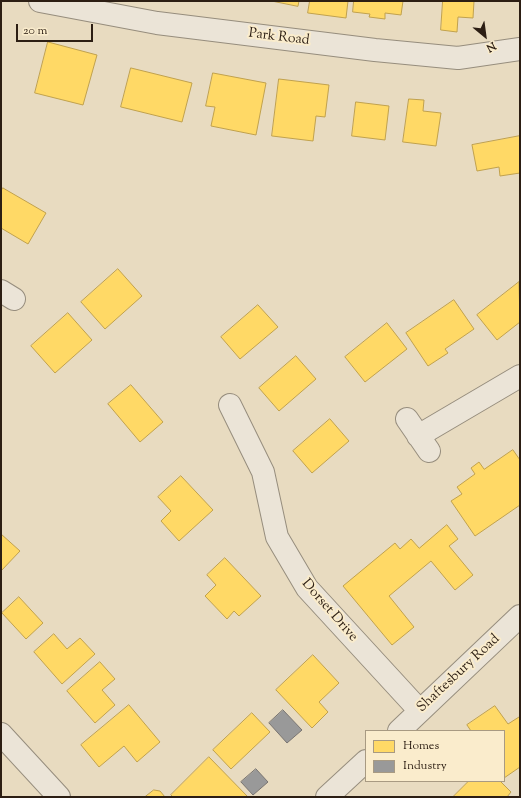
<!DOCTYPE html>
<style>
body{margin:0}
#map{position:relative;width:521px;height:798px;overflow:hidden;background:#e8dbc0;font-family:"Sorts Mill Goudy",serif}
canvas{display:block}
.frame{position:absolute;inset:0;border:2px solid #2c1e13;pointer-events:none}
.legend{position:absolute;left:365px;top:730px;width:140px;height:52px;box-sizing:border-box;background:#faeccc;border:1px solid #a89a82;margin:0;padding:5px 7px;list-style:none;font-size:12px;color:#2c1e13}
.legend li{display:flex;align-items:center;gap:8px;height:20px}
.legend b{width:20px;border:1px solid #a89a82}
.north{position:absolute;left:465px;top:16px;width:40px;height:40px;-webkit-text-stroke:3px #faeccc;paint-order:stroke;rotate:151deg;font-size:11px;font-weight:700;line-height:16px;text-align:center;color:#2c1e13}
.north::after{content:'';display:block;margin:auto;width:14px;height:18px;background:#2c1e13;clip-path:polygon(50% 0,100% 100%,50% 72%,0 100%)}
.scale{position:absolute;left:16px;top:24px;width:77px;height:18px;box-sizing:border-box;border:2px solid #2c1e13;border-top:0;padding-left:5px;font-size:12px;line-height:14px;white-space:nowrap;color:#2c1e13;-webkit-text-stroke:3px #faeccc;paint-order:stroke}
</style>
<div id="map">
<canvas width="521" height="798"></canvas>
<div class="frame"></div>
<ul class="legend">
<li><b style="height:11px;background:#ffd966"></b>Homes</li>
<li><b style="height:11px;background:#999"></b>Industry</li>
</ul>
<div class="north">N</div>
<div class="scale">20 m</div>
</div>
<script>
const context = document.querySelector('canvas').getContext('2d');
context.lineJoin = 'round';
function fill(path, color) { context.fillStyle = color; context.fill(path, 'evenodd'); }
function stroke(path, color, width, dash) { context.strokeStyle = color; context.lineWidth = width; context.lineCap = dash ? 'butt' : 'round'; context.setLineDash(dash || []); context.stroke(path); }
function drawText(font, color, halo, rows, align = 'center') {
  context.font = font + ' "Sorts Mill Goudy",serif'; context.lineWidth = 4; context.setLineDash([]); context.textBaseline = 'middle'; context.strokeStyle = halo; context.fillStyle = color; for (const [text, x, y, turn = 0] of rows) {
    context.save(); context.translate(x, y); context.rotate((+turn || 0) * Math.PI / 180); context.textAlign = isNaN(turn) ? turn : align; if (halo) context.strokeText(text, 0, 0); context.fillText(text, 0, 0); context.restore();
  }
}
const homes = new Path2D(`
 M272 1H299L298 6Z
 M310 1H348L346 18 308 13Z
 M354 1H403L401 15 385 13V19L369 17 370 14 353 12Z
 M443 1H483H474L473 18 458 17 457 32 441 30Z
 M48 42 97 55 83 105 35 93Z
 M131 68 192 83 182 122 121 107Z
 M213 73 266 83 256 135 211 126 215 107 206 106Z
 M279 79 329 85 325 117 316 116 313 141 272 136Z
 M409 99 424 100 423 111 441 113 436 146 403 142Z
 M356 102 389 106 385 140 352 136Z
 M520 136V173L500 176 499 167 477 171 472 145Z
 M3 188 46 213 28 244 1 228V191Z
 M118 269 142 296 105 329 81 302Z
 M519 282 520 322 497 340 477 315Z
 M454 300 474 329 445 349 448 353 428 366 406 333Z
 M258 305 278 327 240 359 221 337Z
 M68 313 92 340 55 373 31 346Z
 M387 323 407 349 365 382 345 357Z
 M296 356 316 379 279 411 259 388Z
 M131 385 163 422 140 442 108 404Z
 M330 419 349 441 312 473 293 451Z
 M513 450 520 460V505L475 536 451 501 462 494 457 487 475 474 471 468 479 462 484 469Z
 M181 476 213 510 179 541 161 521 171 511 158 497Z
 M447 525 458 539 449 546 473 575 455 590 431 561 389 596 414 627 392 645 343 586 395 543 400 549 411 539 419 548Z
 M1 534 20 551 1 571Z
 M225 558 261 596 239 616 234 611 227 619 205 596 216 585 207 575Z
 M19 597 43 623 26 639 2 613Z
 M54 634 67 649 80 638 95 654 62 684 34 652Z
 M313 655 339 683 319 702 328 712 312 728 276 690Z
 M100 662 115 679 102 690 115 705 95 723 67 691Z
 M129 705 160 742 137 762 124 746 99 767 81 745Z
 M495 706 508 724 519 717 520 718V767L504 778V731H471L467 725Z
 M252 713 270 732 231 769 213 750Z
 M209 757 248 797H173L171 795Z
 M469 781H500L511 792 507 797H453Z
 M154 790 160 791 165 797H145Z`);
const industry = new Path2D(`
 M283 710 302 730 287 743 269 723Z
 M256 769 268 782 253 795 241 782Z`);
const minor = new Path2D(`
 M40 1 157 23 375 50 458 58 520 49
 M1 291 14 299
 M230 405 263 472 277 537 307 588 420 711
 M407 419 429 451
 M418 436 520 376
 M399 731 520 616
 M1 734 59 797
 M327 797 366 761`);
const streetNames = [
 ["Park Road",279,38,7],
 ["Dorset Drive",329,611,49],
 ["Shaftesbury Road",459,674,-43]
];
fill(homes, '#ffd966');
stroke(homes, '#c0a14d', 1);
fill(industry, '#999');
stroke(industry, '#787471', 1);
stroke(minor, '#968d7d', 24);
stroke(minor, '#ebe4d7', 22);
drawText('14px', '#2c1e13', '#faeccc', streetNames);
</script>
